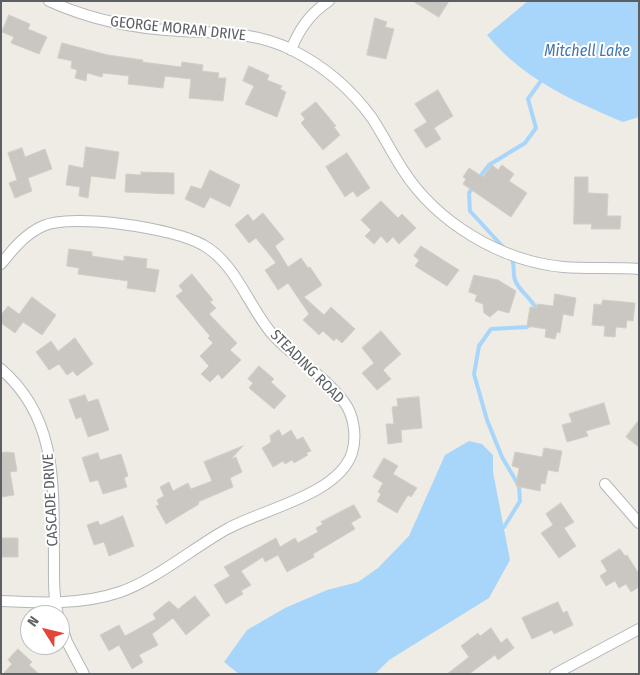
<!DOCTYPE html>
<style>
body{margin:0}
#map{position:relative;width:640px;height:675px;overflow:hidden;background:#eeece4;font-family:"Fira Sans Condensed",sans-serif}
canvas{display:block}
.frame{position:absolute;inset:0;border:2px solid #5c6064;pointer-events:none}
.north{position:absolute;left:20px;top:605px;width:50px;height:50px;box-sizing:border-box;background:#fff;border:1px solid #bebfc1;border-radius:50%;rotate:306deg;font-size:14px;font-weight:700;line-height:20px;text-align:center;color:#5c6064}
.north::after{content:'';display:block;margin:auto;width:18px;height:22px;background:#e14638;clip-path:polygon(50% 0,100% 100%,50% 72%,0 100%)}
</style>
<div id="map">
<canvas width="640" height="675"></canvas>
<div class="frame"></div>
<div class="north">N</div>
</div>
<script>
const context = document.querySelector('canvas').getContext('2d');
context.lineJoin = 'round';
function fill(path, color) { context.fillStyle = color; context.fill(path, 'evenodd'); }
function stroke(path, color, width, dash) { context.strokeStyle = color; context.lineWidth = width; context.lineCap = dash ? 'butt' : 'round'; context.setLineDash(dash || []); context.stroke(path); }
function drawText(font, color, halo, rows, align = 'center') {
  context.font = font + ' "Fira Sans Condensed",sans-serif'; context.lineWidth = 4; context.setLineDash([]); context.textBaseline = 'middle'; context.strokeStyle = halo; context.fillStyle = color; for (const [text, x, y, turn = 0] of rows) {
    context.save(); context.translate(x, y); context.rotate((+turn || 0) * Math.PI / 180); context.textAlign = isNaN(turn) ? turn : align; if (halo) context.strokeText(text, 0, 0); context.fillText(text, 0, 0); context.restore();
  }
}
const water = new Path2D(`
 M528 1H639V117L623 122C571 100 523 79 487 35Z
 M469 441 482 444 493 455V472L510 560 489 598 389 660 375 674H239L224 662 247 630 285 608 327 590 358 582 378 568 409 536 445 455Z`);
const stream = new Path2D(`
 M479 178 489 165 525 143 536 128 528 99 543 78
 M474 186 469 193 470 211 503 247
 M510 256C516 263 512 272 515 280 519 292 534 299 538 313
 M504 527 520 501 519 486 502 457 487 420 474 374 479 346 491 329 527 327 532 324`);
const building = new Path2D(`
 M413 1H449L439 17Z
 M9 15 30 24 28 29 47 37 39 54 11 43 14 37 2 32Z
 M375 18 387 22 385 27 394 29 386 59 367 55Z
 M62 43 108 55 143 60 142 62 181 67 182 62 203 65 202 71 219 73 218 78H226L223 101 189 98 191 79 165 76 163 88 128 84 129 76 103 73 102 77 87 73 86 81 75 78 77 70 71 68 72 61 58 58Z
 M249 66 269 75 267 80 282 86 280 89 286 92 277 117 245 104 254 86 243 81Z
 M438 90 453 116 434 128 441 139 426 148 414 130 427 122 415 104Z
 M316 102 336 126 334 127 340 135 323 150 301 123 305 119 301 114Z
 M86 147 119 152 115 179 91 176 88 198 79 196 80 187 66 185 69 165 83 168Z
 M22 148 25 157 45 149 52 169 28 178 32 191 15 198 9 183 17 180 8 153Z
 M347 153 370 188 357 197 353 191 345 197 326 167Z
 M492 165 498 170 502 165 514 174 509 181 527 193 511 217 463 184 466 179 463 177 469 168 483 177Z
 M210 170 240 185 230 207 210 197 204 208 185 199 191 186 201 189Z
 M141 172 174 173V194L125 192 126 174 141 175Z
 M575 177H588V193L608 194 607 216H621L620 229H591L592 224H574Z
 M381 201 398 218 402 214 416 228 399 244 393 237 387 243 381 236 374 244 365 236 371 230 361 220Z
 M263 213 284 239 275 246 288 267 301 258 308 268 310 267 322 285 304 297 324 315 331 307 355 329 342 343 336 338 334 341 323 331 319 335 303 320 309 314 288 283 278 290 265 270 276 263 256 238 249 243 235 225 248 214 253 221Z
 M421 246 459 270 447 286 415 266 419 260 414 256Z
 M69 249 92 252V256L124 261V256L147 259 146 268 159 270 155 292 127 288 128 281 78 274 79 268 67 266Z
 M192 274 213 300 210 302 216 308 209 314 237 343 230 350 241 360 222 379 218 374 210 382 201 374 209 366 200 356 213 343 208 338 210 336 176 296 183 291 179 286Z
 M474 275 498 280 516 291 509 313 498 310 490 317 484 313 483 304 475 301 477 295 469 292Z
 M555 294 576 298 573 316 563 314 560 333 557 332 555 339 545 337 546 329 527 326 530 307 537 308V304L553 306Z
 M32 297 56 315 42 335 23 322 15 333 1 323V315L8 306 19 314Z
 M603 300 635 303 633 321 627 320 626 328 616 327 615 337 604 336 605 326 592 325 594 304 601 305Z
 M381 331 401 354 383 370 391 379 377 390 362 373 374 363 362 348Z
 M75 338 93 364 77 376 73 371 67 375 59 364 49 370 36 352 51 341 58 351Z
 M259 366 274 379 271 382 286 396 274 409 249 388 253 383 248 379Z
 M85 395 88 402 98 399 109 430 88 437 81 417 76 419 69 400Z
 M419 397 422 428 401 430 402 442 388 444 386 424H394L392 407 398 406 397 399Z
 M604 403 610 424 586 431 588 436 567 442 562 425 572 422 569 414Z
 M639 420V447L626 437Z
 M279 430 282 436 291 430 297 440 303 437 311 451 306 453 308 455 294 463 292 460 285 464 283 461 273 467 262 448 271 442 270 436Z
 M243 446 231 459 236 457 242 472 230 478 233 487 198 502 199 504 166 524 156 506 159 505 157 500 164 496 160 487 169 482 173 491 188 483 191 489 212 481 204 462Z
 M544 448 562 451 558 472 548 470 545 484 541 483 540 491 516 486 519 468 512 466 515 452 542 457Z
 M7 452 14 453 17 471 10 472 14 495 1 497V453Z
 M98 453 100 460 121 454 128 476 124 478 127 487 103 494 98 480 90 482 82 458Z
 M384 458 398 466 393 474 417 488 411 497 408 495 397 513 377 501 381 494 378 492 383 483 373 477Z
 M561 503 574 522 564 528 576 546 559 558 541 533 553 525 546 514Z
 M354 505 361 517 351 523 355 529 313 554 314 557 287 572 278 555 265 562 263 557 241 571 251 585 241 591 243 594 226 604 214 585 230 576 224 567 276 538 280 547 295 538 298 543 318 532 316 528 323 524 321 522Z
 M123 516 134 546 109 556 104 542 94 545 87 525 98 521 100 525Z
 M1 538H18V557H1Z
 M620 549 625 556 627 555 639 574V587L631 592 626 584 619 588 615 581 606 586 600 576 607 571 601 561Z
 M195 596 210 615 186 635 173 618 152 634 158 645 139 655 143 662 132 669 119 645 109 651 100 635 119 625 125 636 156 619 153 614 169 601 178 609Z
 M558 602 563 613 567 611 573 625 554 634 552 630 532 639 522 618Z
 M491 628 501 643 507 638 514 648 498 660 495 655 469 674H447L469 657 461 646 478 633 480 636Z
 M18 649 32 662 29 665 39 674H3L12 664 8 660Z`);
const street = new Path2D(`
 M49 1C91 20 136 29 181 31 220 33 257 32 292 50 324 66 351 89 372 118 383 135 392 153 403 170 437 223 501 261 563 267 588 269 614 267 639 269
 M291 50C299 29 310 13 329 1
 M1 264C13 249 25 234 43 226 73 213 174 228 203 245 236 263 249 308 273 335 295 359 325 376 344 402 354 415 357 437 352 453 338 495 263 509 227 529 193 548 155 580 120 592 82 605 40 603 1 601
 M1 369C59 419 53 488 54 558 54 576 53 597 58 615
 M605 484 639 523
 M60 621 67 642 84 674
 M555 674 639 629`);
const streetNames = [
 ["GEORGE MORAN DRIVE",178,29,6],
 ["STEADING ROAD",307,367,45],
 ["CASCADE DRIVE",51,500,-93]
];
const waterNames = [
 ["Mitchell Lake",587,52]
];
fill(water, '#a8d6fb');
stroke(stream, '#a8d6fb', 4);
fill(building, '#cac7c2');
stroke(building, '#d3cec3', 1);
stroke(street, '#b5b7bb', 12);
stroke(street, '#fff', 10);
drawText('15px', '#5c6064', '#fff', streetNames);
drawText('italic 16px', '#4577ad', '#fff', waterNames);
</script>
